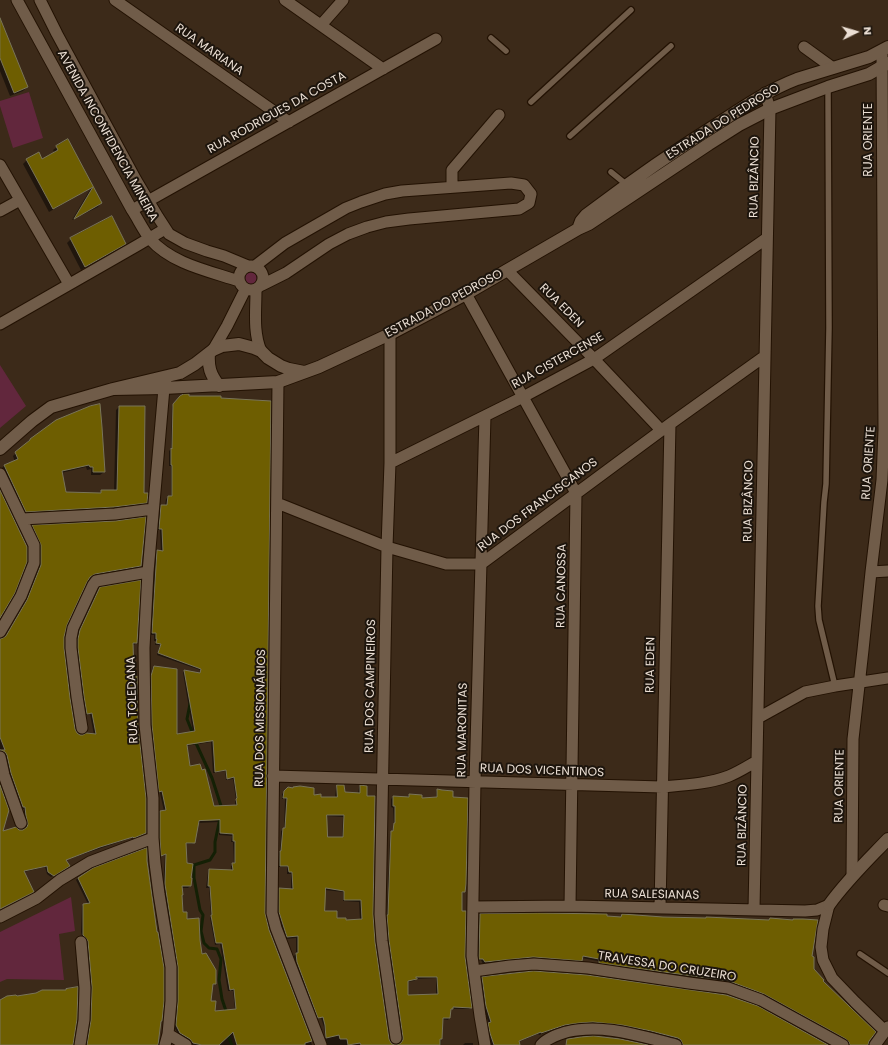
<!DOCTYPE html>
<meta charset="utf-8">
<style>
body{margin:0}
#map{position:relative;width:888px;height:1045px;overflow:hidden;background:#3c2a19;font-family:Poppins,sans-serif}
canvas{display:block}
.north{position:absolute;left:836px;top:12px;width:40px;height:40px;-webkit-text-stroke:3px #1d150d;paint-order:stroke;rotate:85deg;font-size:11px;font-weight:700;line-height:16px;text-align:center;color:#ebdfd4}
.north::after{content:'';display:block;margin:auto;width:14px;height:18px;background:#ebdfd4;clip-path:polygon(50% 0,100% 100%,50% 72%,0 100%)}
</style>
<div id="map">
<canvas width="888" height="1045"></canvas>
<div class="north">N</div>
</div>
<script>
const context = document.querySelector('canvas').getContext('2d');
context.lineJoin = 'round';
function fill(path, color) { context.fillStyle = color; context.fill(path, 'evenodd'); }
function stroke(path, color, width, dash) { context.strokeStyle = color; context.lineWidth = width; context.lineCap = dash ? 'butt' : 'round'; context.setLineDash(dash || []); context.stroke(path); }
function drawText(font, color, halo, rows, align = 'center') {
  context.font = font + ' Poppins,sans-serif'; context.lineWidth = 4; context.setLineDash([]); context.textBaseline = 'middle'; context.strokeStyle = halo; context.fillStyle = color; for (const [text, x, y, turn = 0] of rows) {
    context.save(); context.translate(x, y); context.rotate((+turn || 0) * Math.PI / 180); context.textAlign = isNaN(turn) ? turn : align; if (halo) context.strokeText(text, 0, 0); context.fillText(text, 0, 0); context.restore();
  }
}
const green = new Path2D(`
 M29 92 43 138 13 148 0 106V101Z
 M243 279a7 7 0 1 1 14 0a7 7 0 1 1-14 0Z
 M0 365 26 406 0 428Z
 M71 897 75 931 59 934 64 980 7 979 0 982V932Z`);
const shadow = new Path2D(`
 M0 19 27 87 23 91 10 96 0 71Z
 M68 141 101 203 98 207 72 220 91 188 49 212 23 164 27 160 38 154 42 160 55 153 53 150 57 147Z
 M71 239 125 244 121 247 81 270 67 243Z
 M178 399 264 915 268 931 312 1045H191L179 1035 174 1027 177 1004V969L163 887 165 855 160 857 159 813 160 811H164L160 793H158L151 727 150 682 152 669 154 667 176 735 193 732 183 673 184 671 199 673 200 670 157 655 160 645H155L156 641H154V635H150L155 553 157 551 161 552 160 530H157L159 508 161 506H165L166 499 168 497H171V466H169V451L171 449 172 407ZM211 742 213 773 225 771 226 780 233 779 236 800 235 801V806L213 807 190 768 186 746ZM219 822V835L232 836 231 842H233L234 864 231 866V871L209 870 208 872 206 888H209L211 917 210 918 215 945 220 944 228 991H233L235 1010 214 1012 210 1002 212 985H213L215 983 182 913 181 895V888H188L190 886 187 864 185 844H192L194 842 197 823Z
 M119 407 143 494 146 502 143 505 111 510 23 514 1 469 4 466 15 462 13 456 30 439 57 421 104 472 100 475H91V469L87 470 86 467 61 473 65 493 99 494 102 491H114L116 410Z
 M33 526 141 566 138 568 92 576 88 578 66 625 63 637V648L74 730 76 733 80 736 94 735 90 714 85 715 76 650V641L78 633 98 591 100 588 136 643 134 645H132L145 833 143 835 132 839 131 838 66 860 67 868 51 877 47 874 45 867 24 872 30 894 0 909V788L2 833 25 830 26 827 24 818V809H21L0 752V640L5 638 25 602 39 568V547L31 528Z
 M338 786 344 793 358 794 359 788 360 786 374 942 388 1039 390 1043 393 1045H326L324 1027 321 1018 316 1019 295 964 294 956 296 954V938L285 939 278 914V891L280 889 291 890V874H287V867H278V853L280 852 281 831 284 829 285 799H282V794L288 788 292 789 293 788 320 798H335L336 788ZM326 816 343 817 342 838H327ZM325 890 343 892V901L359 902 360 920 345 921 336 919 324 913Z
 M437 790 464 892 461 894V912L464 957 471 1007 469 1009H452L450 1011 449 1018 448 1020 442 1019 441 1045H399L401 1043V1039L388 943 386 918 387 917 390 834 392 831 394 825 393 808 391 807V799L393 797 407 798V797L409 795 421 799 436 798V792ZM436 978V995L406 996 407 982 414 981 416 979Z
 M78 878 161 1021 157 1045H86L90 1023 91 990 86 944 82 937 81 932 82 906 84 905 88 904 76 880Z
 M480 915 606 917 620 918 622 916 811 957 813 969 868 1040 867 1045H847L762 996 597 965 598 961 582 958 581 960 579 962 483 964 481 960 477 961 478 917Z
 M482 978 826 1045H680L591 1024 576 1025 561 1027 539 1035 538 1034 518 1042 519 1045H491L488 1036 486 1026 489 1024 484 1009 480 980Z
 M465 1043H473V1045H463Z`);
const stream = new Path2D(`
 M191 699 187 719 193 734
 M195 741 212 778 222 809
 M220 818 215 842V852L210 860 194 865V878L200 910 203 915 201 931 204 943 209 948 217 949 221 959 219 980 222 999 227 1014
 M227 1033 232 1045`);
const building = new Path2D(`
 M0 18 28 87 14 93 0 58Z
 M68 139 102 203 74 219 93 187 53 209 26 159 39 152 42 159 58 150 56 146Z
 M112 216 126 244 85 267 70 238Z
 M184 394H189V396H221V398L271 401 265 913 269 930 312 1041 305 1043V1045H237L233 1032 219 1045H202L193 1043 190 1039 180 1033 176 1025 178 1001V967L165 884 166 854 161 856 160 838V811L166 810 162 791 159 792 152 725 151 676 154 666 177 669V734L195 731 184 670 200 673 201 669 158 653 161 644 156 643 157 639H156V633H152L157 550 163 551 162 529H159L161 505H167L168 496H172V465H171V448L172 449 173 404 180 396ZM213 741 215 772 226 770 227 779 234 777 237 798 236 799 237 805 214 806 205 769 202 770 200 764 190 766 187 745ZM220 820V833L233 834V841H235V863H232L233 870 209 869 208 886H210L212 915H211L216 943H222L230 990 234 989 236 1009 215 1011 216 1001H211L213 984H216V970L206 953 202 954 200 940 199 918 187 919V912H183L182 895H183L182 886H191L192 878H191L193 864 187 863 186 843H195L199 821Z
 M100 404 102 427 105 472H93V467H90L89 465 62 471 66 492 101 493V490H117L119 406H145L144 493H148L147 503 114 507 26 512 4 465 18 459 15 452 30 440V439L56 420 90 406Z
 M0 490 27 547V562L15 593 0 618Z
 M146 517 141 566 95 574 90 577 87 582 67 625 64 637V648L70 698 75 729 77 733 80 735H83L86 733 96 734 92 713 87 714 84 696 78 648V639L80 630 100 587 141 580 137 643H133L134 676H137L138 726 146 798V833L134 838 133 837 100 847 66 860 70 866 54 876 48 872 47 866 24 871 34 892 0 909V785L9 810 3 831 16 827 19 830H23L27 827 28 824 26 816 25 807H23L11 773 7 755 5 752 0 750H5L0 737V639L3 638 6 636 27 600 41 565V545L32 525 115 521Z
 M337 785H344L345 792 360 793V785L367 786V796H375L373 914 375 942 389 1039 391 1043 394 1045H397L401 1043 403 1040V1037L389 940 387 915H388L391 831H393L394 823H395V806H393V796L409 797V794L422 795V798L437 797V789L442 790 453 791V797L468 798 466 884 465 892H462V911H466L465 957 472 1008 453 1007V1009H451L450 1018H443L442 1039H440V1045H361L360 1043 348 1045 347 1039H340L339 1035 326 1038 325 1025 323 1017 318 1018 297 962 296 953H298V936L287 937 279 912V888L293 889 292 872H289L288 866H280V851H281L283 828H285L287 798H283L284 791 288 787 293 788V787L300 786 314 788V795L321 794V797H337ZM327 815H344L343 837H328ZM326 888 344 891V900H361L362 919 346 920V918H337V911H325ZM416 977H437L438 994 408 995V981L417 979Z
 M147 848V861L157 932H158L164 968V1001L162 1021H161L158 1045H87L91 1020 92 987 88 941 86 938 83 935V904L90 903 78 878 93 868Z
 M538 913 607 914V916L621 917 622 914 663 917 706 918V917L769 920 770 918 793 920V919H803L818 920 812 956 814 957V969L824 980 823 981 876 1032 869 1041 868 1045H850L849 1042 846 1039 764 994 729 981 599 963V959L583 956 582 961 533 957 485 962 483 959H479L480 914Z
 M534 971 587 975 726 995 758 1006 828 1045H683L681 1040 678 1038 651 1031 622 1025 593 1022 579 1023 565 1025 541 1033V1032L519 1041 520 1045H494L490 1033 488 1023 491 1022 486 1006 482 977Z
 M78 987 77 1019 73 1045H0V1000L7 996 16 995 17 996 36 993 42 990H66V989Z
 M594 1036 620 1039 648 1045H566L567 1039H568L581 1037Z`);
const lane = new Path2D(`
 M491 38 506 51
 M828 87 829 328 826 484 824 502 818 606 819 620 835 686
 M531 102 631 10
 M570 136 671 46
 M611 172 627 185
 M860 954 888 973`);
const street = new Path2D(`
 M17 0 132 210C138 219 143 230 150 239 172 264 209 271 239 281
 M40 0 57 34 136 180 158 217 169 234 185 243 207 251 224 256 248 266
 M115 0 289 122
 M285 0 383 69
 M321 25 343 0
 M804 47 833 68
 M0 165 69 284
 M452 187V170L499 115
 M132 210 436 39
 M0 211 20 200
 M239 278a12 12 0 1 1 24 0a12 12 0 1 1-24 0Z
 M255 266 285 243 346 208 361 202 385 194 402 191 511 183 524 185 531 194 529 203 519 209 409 219 386 222 367 227 348 234 329 244 286 273 262 285
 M507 270 594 359 661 430
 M256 290C256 311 253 332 261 351
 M466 294 576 493 570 906
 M0 324 138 245 165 229
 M390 334V463L387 547 380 914 382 941 396 1038
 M213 350 227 326 245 290
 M278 382 272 913 276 928 321 1045
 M485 416 475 782 472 956 480 1016 485 1045
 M390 463 523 397 594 359 767 238
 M0 474 34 545V563L21 596 0 632
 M277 503 387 547 446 564H481L670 424 765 356
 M22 519 115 514 153 509
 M871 572 888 571
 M758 718 805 692 835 686 888 678
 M82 728 77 697 71 648V638L73 628 93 585 96 581 148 572
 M0 757 4 775 21 823
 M273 776 662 787C685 785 708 784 729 776 739 772 748 766 757 761
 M852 876 853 739 863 650 871 572 882 480 884 430 882 51
 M829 905 823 929 821 947 823 960 832 978 855 1002 885 1031
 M884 905 888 906
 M473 907 570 906 805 911 817 910 829 905
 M660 908 670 424
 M754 910 770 109 765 93
 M0 917 37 898 60 880 90 862 153 838
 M474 971 510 966 534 964 588 968 689 983 728 988 761 1000 843 1045
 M168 1034 186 1045
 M80 1045 84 1020 85 988 81 942
 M165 1045 168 1034 171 1001V967L159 894 155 863 153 838V798L145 725 144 648 148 572 164 388 166 379
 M541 1045C547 1038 557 1035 566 1032 603 1023 640 1036 676 1045
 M875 1045 888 1027`);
const secondary = new Path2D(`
 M578 229 581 221 586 215C631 181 677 149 725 119 748 104 771 89 797 79L869 57 888 47
 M209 353C208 367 210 374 219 386
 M113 389 164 388 278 382 319 367 390 334 466 294 578 229 589 224 709 144 739 125 770 109 828 87 869 74 888 63
 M0 449 32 421 51 407 113 389 180 373 195 364 213 350 222 346 239 344 254 348 261 351 268 358 281 366 289 369 304 372
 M829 905C847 880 867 861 888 839`);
const streetNames = [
 ["RUA MARIANA",209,50,35],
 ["RUA RODRIGUES DA COSTA",277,113,-29],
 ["ESTRADA DO PEDROSO",723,122,-32],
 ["AVENIDA INCONFIDENCIA MINEIRA",107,136,61],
 ["RUA ORIENTE",869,140,-90],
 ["RUA BIZÂNCIO",755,177,-89],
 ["ESTRADA DO PEDROSO",444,304,-28],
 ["RUA EDEN",561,306,45],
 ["RUA CISTERCENSE",558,361,-29],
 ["RUA ORIENTE",869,463,-86],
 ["RUA BIZÂNCIO",749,501,-89],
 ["RUA DOS FRANCISCANOS",538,505,-37],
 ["RUA CANOSSA",562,586,-89],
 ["RUA EDEN",651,665,-89],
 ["RUA DOS CAMPINEIROS",371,686,-89],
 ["RUA TOLEDANA",133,700,-92],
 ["RUA DOS MISSIONÁRIOS",261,718,-89],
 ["RUA MARONITAS",463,730,-89],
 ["RUA DOS VICENTINOS",542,771,2],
 ["RUA ORIENTE",840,786,-89],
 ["RUA BIZÂNCIO",743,825,-89],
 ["RUA SALESIANAS",652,895,1],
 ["TRAVESSA DO CRUZEIRO",667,967,9]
];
fill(green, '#62273d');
fill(shadow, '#0007');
stroke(stream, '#142005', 3);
fill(building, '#6e5e01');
stroke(building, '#797459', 1);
stroke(lane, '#231203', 8);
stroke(street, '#231203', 13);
stroke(secondary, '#231203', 14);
stroke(lane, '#705c49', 5.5);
stroke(street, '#705c49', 11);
stroke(secondary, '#705c49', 12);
drawText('12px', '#ebdfd4', '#1d150d', streetNames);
</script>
